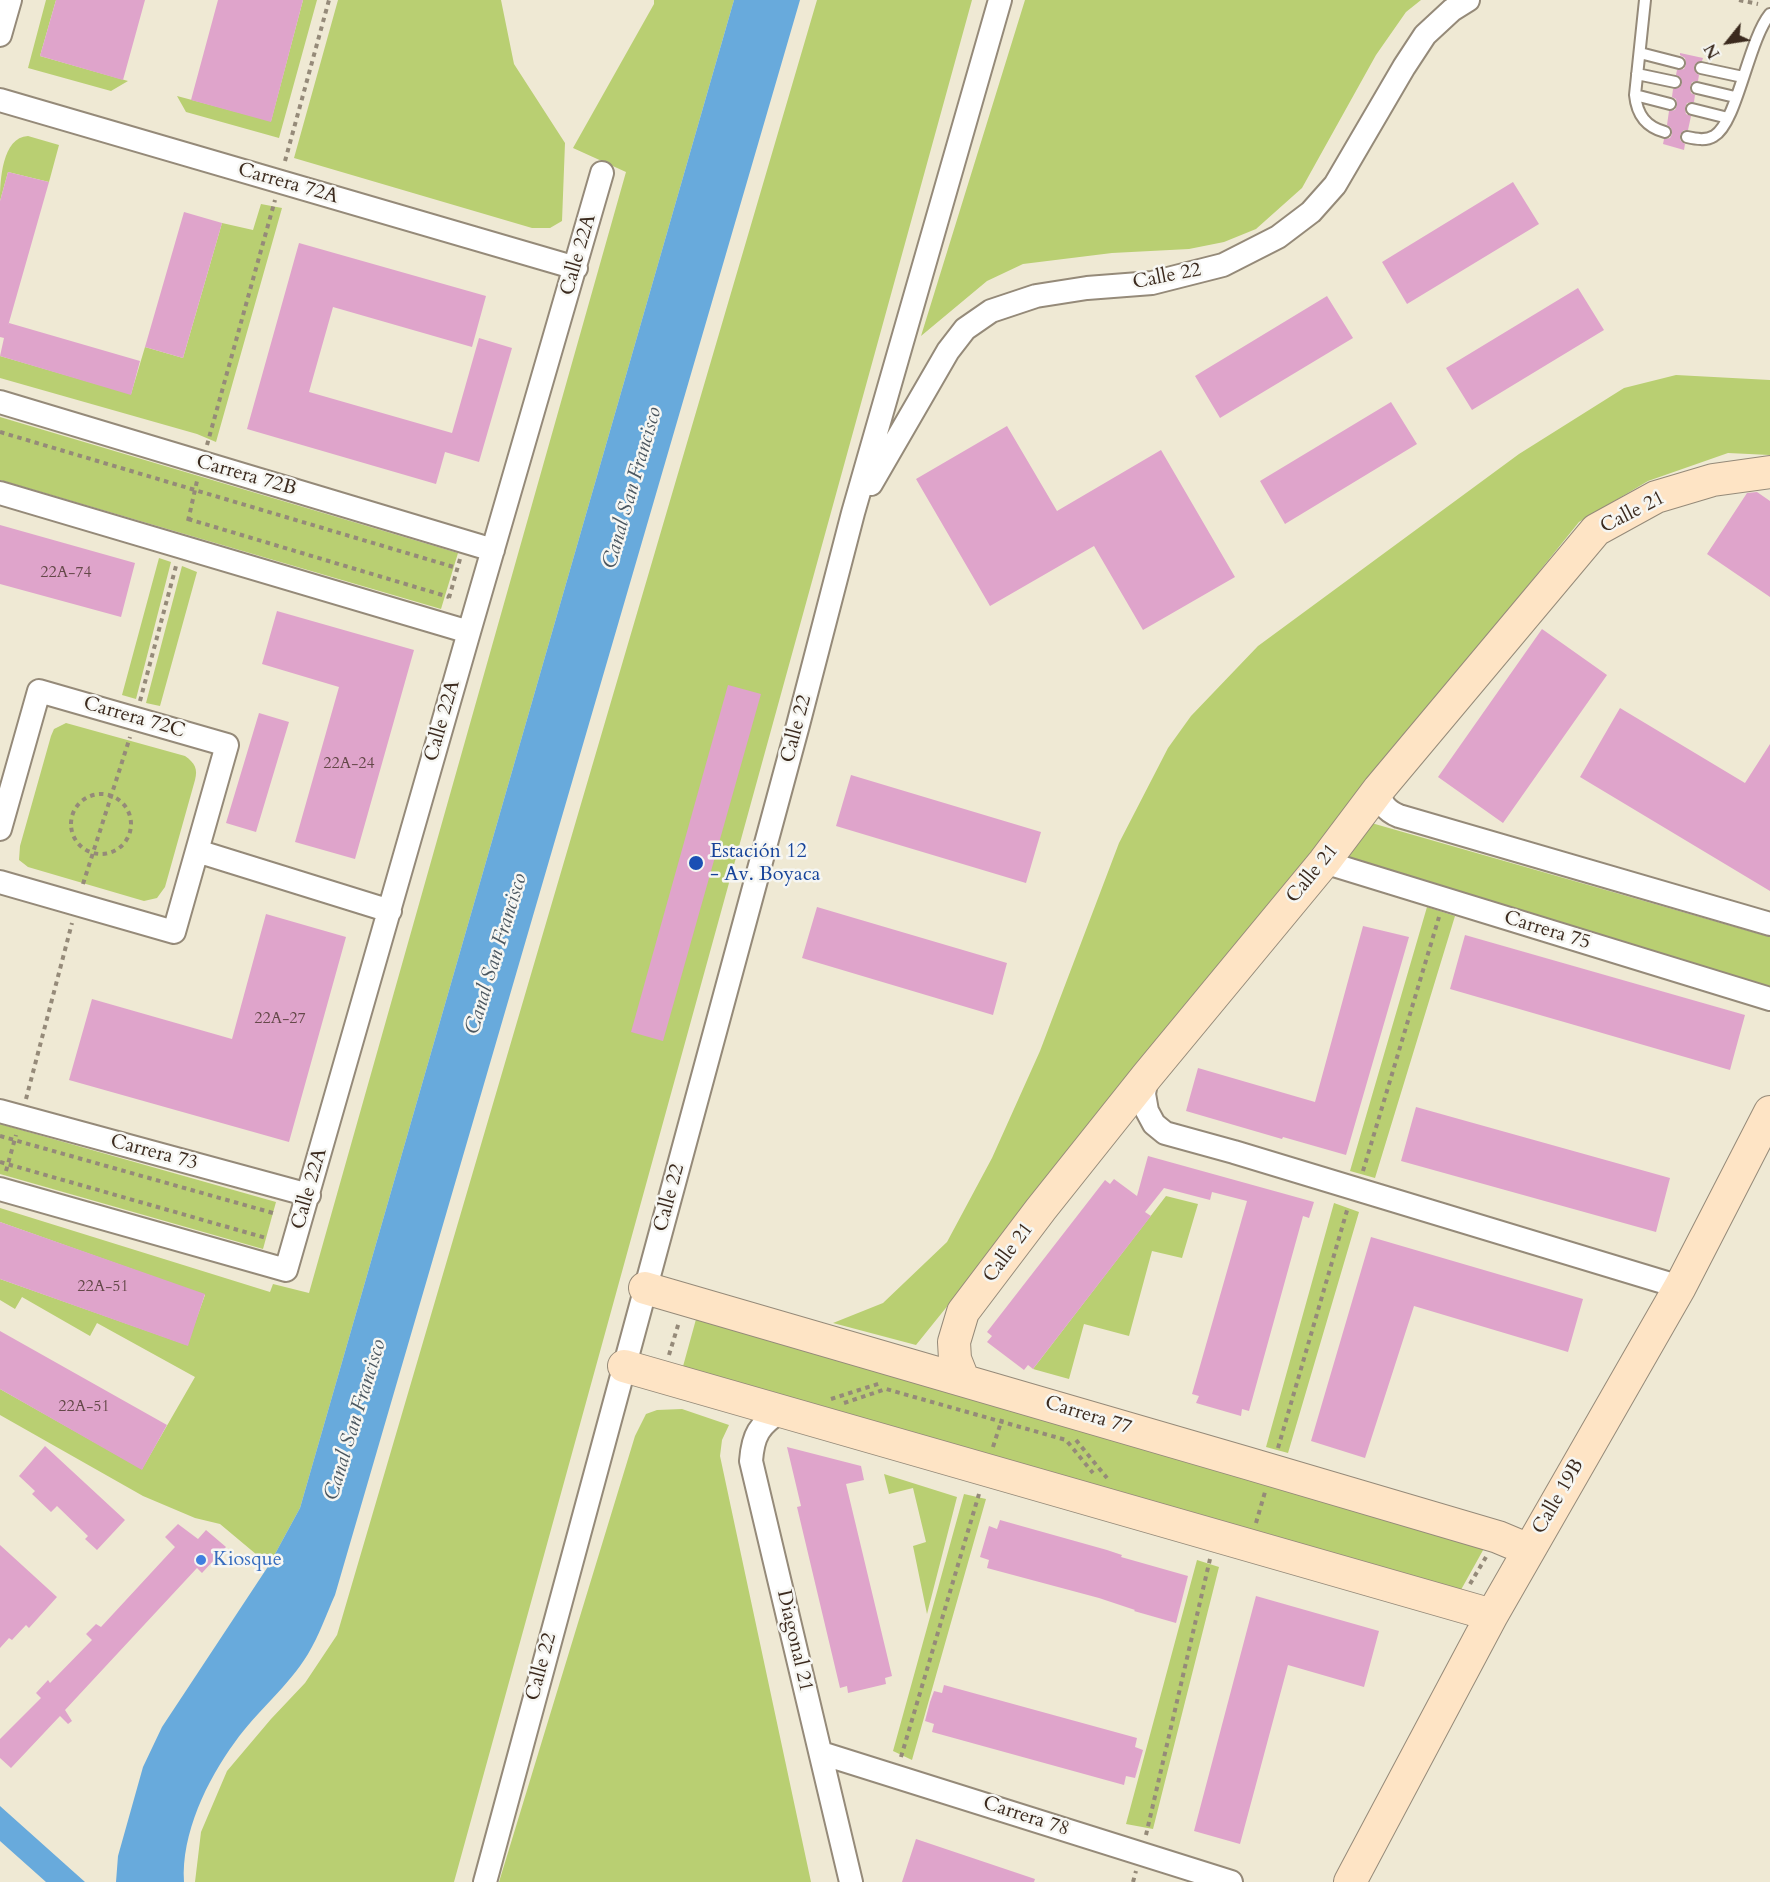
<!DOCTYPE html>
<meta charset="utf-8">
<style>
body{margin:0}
#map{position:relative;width:1770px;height:1882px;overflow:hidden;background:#efe9d4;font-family:Cardo,serif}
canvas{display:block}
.north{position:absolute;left:1698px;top:12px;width:60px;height:60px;-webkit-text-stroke:4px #f6f6f2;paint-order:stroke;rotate:240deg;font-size:16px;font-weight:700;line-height:24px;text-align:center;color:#3b2a1e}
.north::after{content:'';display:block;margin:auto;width:21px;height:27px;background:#3b2a1e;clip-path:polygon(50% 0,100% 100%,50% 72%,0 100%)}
</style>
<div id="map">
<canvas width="1770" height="1882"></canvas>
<div class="north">N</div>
</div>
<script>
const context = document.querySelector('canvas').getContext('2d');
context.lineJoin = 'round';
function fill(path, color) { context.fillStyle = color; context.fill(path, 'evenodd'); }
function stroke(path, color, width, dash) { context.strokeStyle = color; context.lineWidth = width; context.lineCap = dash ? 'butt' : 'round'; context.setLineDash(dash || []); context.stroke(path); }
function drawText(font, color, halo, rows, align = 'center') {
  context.font = font + ' Cardo,serif'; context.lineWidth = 5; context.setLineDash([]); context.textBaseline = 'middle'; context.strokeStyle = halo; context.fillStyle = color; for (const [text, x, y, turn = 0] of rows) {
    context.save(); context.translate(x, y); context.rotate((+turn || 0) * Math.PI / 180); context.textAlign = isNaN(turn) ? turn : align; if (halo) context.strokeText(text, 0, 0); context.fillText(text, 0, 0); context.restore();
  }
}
const green = new Path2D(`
 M46 0H56L40 56 128 81 111 91 28 68Z
 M303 0H317L279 138 186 112 177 96 271 121Z
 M338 0H501L514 64 565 143 562 221 550 228H532L294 158Z
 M654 0H734L300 1508 269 1565 220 1524 195 1518 143 1496 0 1415V1389L142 1469 195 1377 97 1323 90 1336 22 1297 15 1309 0 1300V1279L187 1345 205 1295 0 1222V1208L270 1292 273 1284 309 1293 626 172 573 148 654 4Z
 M817 0H972L454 1882H195L201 1832 227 1771 271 1719 305 1683 337 1635Z
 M1025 0H1421L1406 12 1376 55 1302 188 1256 229 1224 242 1189 249 1112 253 1023 264 987 281 921 336Z
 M28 136 59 145 49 182 8 172 0 201C0 181 2 137 28 136Z
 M261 204 282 208 216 442 197 434 0 378V356L131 394 145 347 183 358 222 223 253 230Z
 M1676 375 1770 380V455L1728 453 1648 481 1579 522 916 1345 833 1323 883 1303 947 1242 992 1158 1040 1051 1119 843 1168 748 1191 716 1258 646 1519 454 1624 388Z
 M0 417 458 553 441 609 0 480Z
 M159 558 171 562 136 699 122 695Z
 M182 566 197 572 160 706 146 703Z
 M66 723 185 756C195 763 198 769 195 780L165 887 157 898 144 901 28 867 19 860 20 846 51 736 54 729Z
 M1368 822 1770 937V988L1353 859 1348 856Z
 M1427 907 1455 916 1375 1178 1350 1171Z
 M0 1124 276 1202 263 1249 0 1174Z
 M1166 1196 1198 1204 1182 1258 1152 1251 1129 1336 1084 1324 1069 1379 1033 1369Z
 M1334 1203 1359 1212 1288 1453 1266 1447Z
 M698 1312 1487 1543 1457 1597 682 1370Z
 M682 1409 729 1425 722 1440 720 1456 811 1882H499L635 1436 646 1414 657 1410Z
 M884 1474 957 1497 927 1614 913 1546 926 1542 913 1488 889 1494Z
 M964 1494 986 1499 912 1760 893 1751Z
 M1197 1560 1219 1567 1153 1829 1126 1824Z`);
const water = new Path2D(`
 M734 0H800L335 1595C326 1615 319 1636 308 1654 288 1687 257 1711 235 1742 207 1780 181 1834 184 1882H116L118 1856 143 1767 162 1727 269 1565 300 1508Z
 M0 1806 85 1882H46L0 1841Z`);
const building = new Path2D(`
 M56 0H145L123 80 40 56Z
 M218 0H303L271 122 191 100Z
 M1680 53 1703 58 1702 61 1696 63 1694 67 1696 73 1699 75 1698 81 1692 82 1690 87 1691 93 1695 95 1694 102 1687 103 1685 108 1686 114 1691 116 1688 130H1684L1680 135V140L1685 144 1684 150 1663 144 1664 139 1670 138 1672 134 1671 128 1667 125 1669 111 1675 110 1677 105 1676 99 1672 97 1673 89 1680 87 1682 83 1680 77 1676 75 1677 70 1684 69 1686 64 1685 58 1680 55Z
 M8 172 49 182 8 326 9 323 140 361 131 395 0 356 4 338 0 337V201Z
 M1513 182 1539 224 1407 304 1382 262Z
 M184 212 222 223 183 358 145 347Z
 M299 243 486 296 472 347 333 307 309 392 452 433 479 338 512 348 479 462 445 452 436 484 247 429Z
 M1578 288 1604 330 1472 410 1446 368Z
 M1327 296 1353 338 1220 418 1195 376Z
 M1391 402 1417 444 1285 524 1260 481Z
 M1007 426 1057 511 1161 450 1235 577 1143 630 1094 546 990 606 916 479Z
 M1757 492 1770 501V597L1707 554 1747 493Z
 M0 525 135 563 121 617 0 584Z
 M277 611 414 650 355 859 295 842 339 687 262 664Z
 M1542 629 1607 675 1503 823 1438 777Z
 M728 685 761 694 663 1041 631 1032Z
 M1620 708 1745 783 1770 744V891L1580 777Z
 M259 713 289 722 256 832 226 823Z
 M851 775 1041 832 1026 883 836 826Z
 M817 907 1007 963 993 1015 802 958Z
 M266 914 346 937 289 1142 69 1080 92 999 232 1039Z
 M1363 926 1409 937 1346 1155 1283 1137 1282 1139 1186 1111 1198 1068 1315 1102Z
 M1465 935 1745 1015 1730 1070 1450 989Z
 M1416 1107 1670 1178 1656 1232 1401 1161Z
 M1148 1156 1314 1202 1309 1218 1303 1216 1249 1411 1242 1409 1241 1416 1196 1403 1199 1396 1192 1394 1247 1201 1212 1192 1210 1200 1164 1188 1145 1212 1151 1216 1033 1369 1028 1365 1024 1370 987 1342 992 1336 987 1332 1105 1180 1110 1184 1114 1179 1137 1196Z
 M0 1222 205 1294 188 1346 0 1279Z
 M1371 1237 1583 1299 1568 1352 1414 1306 1365 1458 1311 1441Z
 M0 1331 167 1425 142 1470 0 1389Z
 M45 1446 125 1520 97 1550 85 1539 88 1536 57 1506 51 1512 32 1494 35 1491 19 1476Z
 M787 1447 861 1466 864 1480 846 1484 892 1676 885 1678 886 1684 848 1693 847 1686 840 1688 797 1507 801 1506Z
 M1000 1520 1107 1550 1122 1555 1121 1557 1188 1576 1176 1623 1134 1611 1135 1610 1099 1598 987 1568 989 1560 980 1557 989 1526 997 1529Z
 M178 1524 198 1539 206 1530 226 1547 202 1573 197 1568 65 1710 72 1721 68 1724 60 1716 11 1768 0 1758V1739L41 1698 36 1693 48 1680 50 1683 92 1640 86 1634 96 1624 101 1627 175 1547 165 1537Z
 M0 1545 57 1597 29 1628 26 1625 12 1640 9 1638 0 1648Z
 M1256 1596 1379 1631 1364 1687 1288 1665 1240 1844 1194 1831Z
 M944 1685 1137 1738 1135 1747 1143 1750 1135 1778 1126 1776 1124 1785 932 1732 934 1724 925 1721 930 1702 934 1691 942 1693Z
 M916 1839 1035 1879 1034 1882H902Z`);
const path = new Path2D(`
 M1739 0 1758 4
 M285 161 329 0
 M0 432 457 568
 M207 445 275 200
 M188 519 449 597
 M188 521 197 481
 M449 598 460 559
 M140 701 176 566
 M71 824a30 30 0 1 1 60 0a30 30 0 1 1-60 0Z
 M83 884 130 737
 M26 1099 72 923
 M0 1136 273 1213
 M0 1162 266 1238
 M6 1171 16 1135
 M1363 1171 1439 917
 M669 1355 679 1322
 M831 1399 881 1383
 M844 1403 886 1389 1066 1440 1093 1473
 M1076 1440 1107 1478
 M993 1447 1002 1419
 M1278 1448 1348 1207
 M1256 1523 1265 1492
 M1470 1584 1486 1557
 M901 1757 979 1494
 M1146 1835 1210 1559
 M1133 1882 1136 1871`);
const lane = new Path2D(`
 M1645 0 1635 95C1637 115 1646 127 1665 132
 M1640 53 1679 63
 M1701 68 1743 77
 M1637 74 1675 82
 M1697 88 1735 97
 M1635 95 1670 104
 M1692 109 1728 118
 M1687 137C1696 139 1706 141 1714 136 1737 123 1748 41 1770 14`);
const street = new Path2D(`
 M0 35 10 0
 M0 100 576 268
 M0 402 493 550
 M871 484 948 351 965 329 991 311 1036 296 1087 288 1152 283 1223 265 1278 237 1311 212 1335 185 1404 67 1425 35 1452 10 1468 0
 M0 493 469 632
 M1379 789C1380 803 1386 811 1399 816L1770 924
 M0 829 39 691 227 745 174 932 0 882
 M197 851 390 911
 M1324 862 1770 999
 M1147 1076 1144 1094 1147 1111 1154 1124 1165 1133 1234 1152 1680 1287
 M0 1111 309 1195
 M0 1189 286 1270 469 632 602 173
 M781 1411C759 1425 753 1435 751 1461L851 1882
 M821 1753 1231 1882
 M485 1882 798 725 853 513 1000 0`);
const secondary = new Path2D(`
 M645 1288C930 1370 1214 1453 1498 1537L1529 1550
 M624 1366 1492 1615
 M963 1379 955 1359 954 1342 963 1312 1041 1209 1147 1076 1324 862 1379 789 1596 530 1656 497 1713 480 1770 472
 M1350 1882 1492 1615 1680 1287 1770 1112`);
const markers = [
 [696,863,8,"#1a4fb4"],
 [201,1560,6,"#3f7fe0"]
];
const numberNames = [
 ["22A-74",66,573],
 ["22A-24",349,764],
 ["22A-27",280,1019],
 ["22A-51",103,1287],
 ["22A-51",84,1407]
];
const streetNames = [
 ["Carrera 72A",288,184,16],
 ["Calle 22A",579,255,-74],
 ["Calle 22",1167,277,-11],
 ["Carrera 72B",246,476,16],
 ["Calle 21",1633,513,-27],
 ["Carrera 72C",134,718,16],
 ["Calle 22A",443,721,-74],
 ["Calle 22",797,729,-75],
 ["Calle 21",1313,874,-51],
 ["Carrera 75",1547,931,17],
 ["Carrera 73",154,1153,15],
 ["Calle 22A",310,1189,-74],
 ["Calle 22",670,1198,-75],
 ["Calle 21",1009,1253,-53],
 ["Carrera 77",1088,1416,17],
 ["Calle 19B",1559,1497,-60],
 ["Diagonal 21",794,1641,77],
 ["Calle 22",542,1667,-75],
 ["Carrera 78",1026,1817,18]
];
const transitNames = [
 ["Estación 12",710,852],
 ["- Av. Boyaca",710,875]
];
const shopNames = [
 ["Kiosque",213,1560]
];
const waterNames = [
 ["Canal San Francisco",633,488,-74],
 ["Canal San Francisco",497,954,-73],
 ["Canal San Francisco",356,1420,-73]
];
fill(green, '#b9cf72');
fill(water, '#68aadc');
fill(building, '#dfa4cb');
stroke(lane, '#958a79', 14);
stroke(street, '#958a79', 26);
stroke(secondary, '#958a79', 34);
stroke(path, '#958a79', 4, [4.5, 4.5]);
stroke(lane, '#fff', 10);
stroke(street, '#fff', 22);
stroke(secondary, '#fee4c5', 32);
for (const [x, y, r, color] of markers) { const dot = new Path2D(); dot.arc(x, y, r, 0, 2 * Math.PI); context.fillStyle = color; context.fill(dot); stroke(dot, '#f6f6f2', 2); }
drawText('16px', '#644849', null, numberNames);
drawText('20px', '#3b2a1e', '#f6f6f2', streetNames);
drawText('20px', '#164399', '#f6f6f2', transitNames, 'left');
drawText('20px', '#366cbe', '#f6f6f2', shopNames, 'left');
drawText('italic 21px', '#4b5760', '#f6f6f2', waterNames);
</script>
